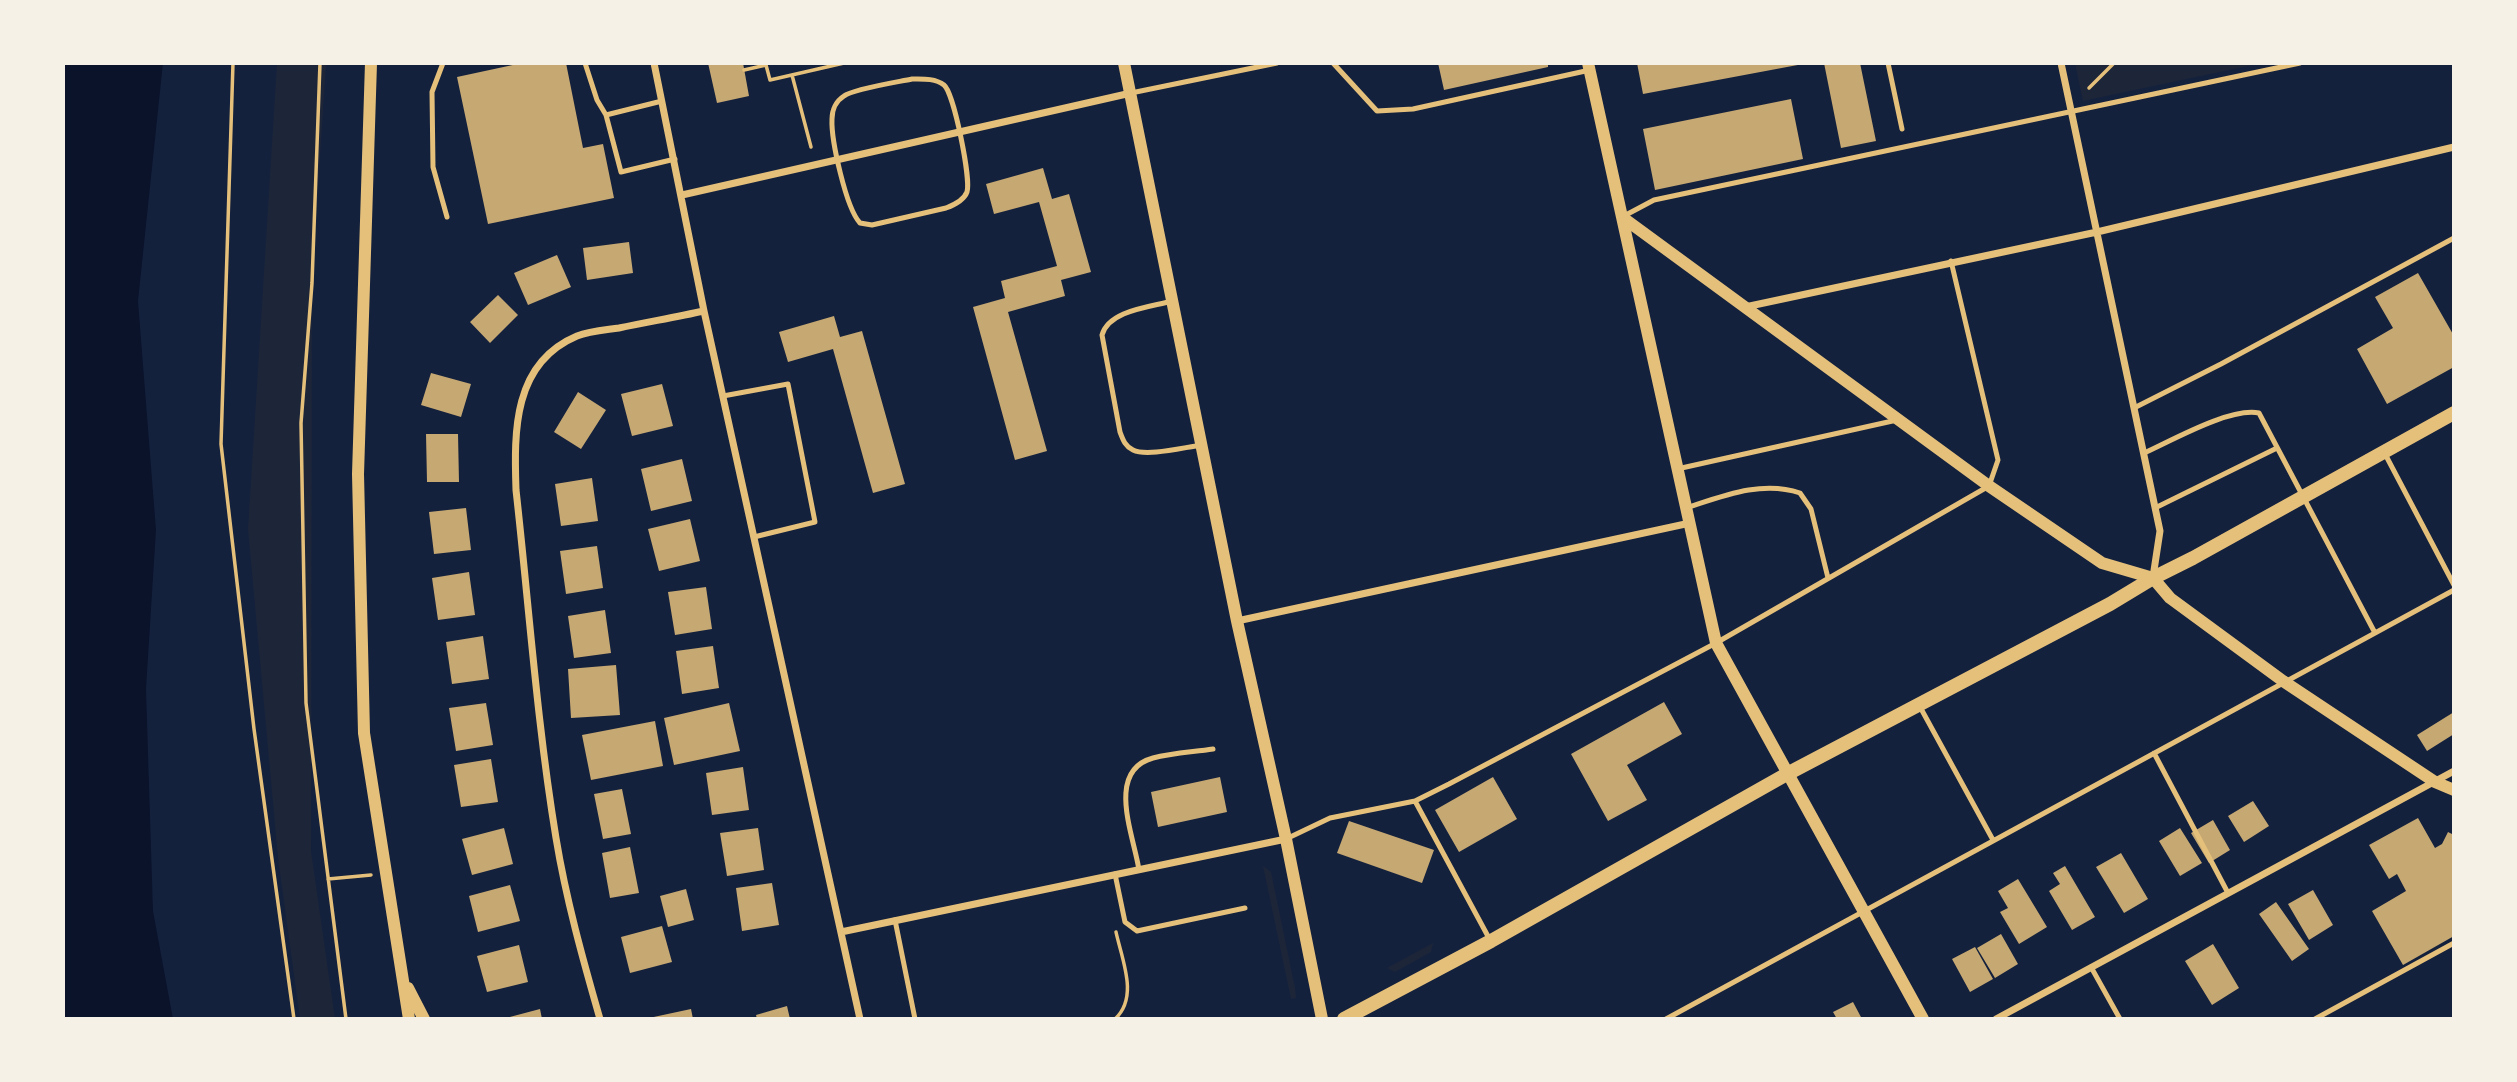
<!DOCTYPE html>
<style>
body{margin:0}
#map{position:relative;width:2517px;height:1082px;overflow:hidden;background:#14213d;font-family:"Noto Serif",serif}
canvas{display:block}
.frame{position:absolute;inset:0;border:65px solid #f6f1e7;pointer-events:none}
</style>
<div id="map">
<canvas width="2517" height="1082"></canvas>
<div class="frame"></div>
</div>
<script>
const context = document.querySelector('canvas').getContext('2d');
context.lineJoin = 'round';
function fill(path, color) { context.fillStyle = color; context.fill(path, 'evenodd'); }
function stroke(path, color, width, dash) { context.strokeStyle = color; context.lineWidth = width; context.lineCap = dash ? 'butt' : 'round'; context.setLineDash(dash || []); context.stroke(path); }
const green = new Path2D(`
 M277 63H326L312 283 311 851 335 1019H300L278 858 248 529Z
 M2075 63H2262L2083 101Z
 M1263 866 1271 872 1295 988 1296 998 1291 999Z
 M1433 943 1431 952 1395 972 1387 968Z`);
const water = new Path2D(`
 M63 63H163L138 301 156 530 146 689 153 911 173 1019H63Z`);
const building = new Path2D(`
 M522 63H566L583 148 603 144 614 198 488 224 457 77Z
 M708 63H743L749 96 717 103Z
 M1438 63H1548V67L1444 90Z
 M1637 63H1803V64L1643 94Z
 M1824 63H1860L1876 141 1841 148Z
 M1791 99 1803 159 1655 190 1643 129Z
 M1043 168 1052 199 1069 194 1091 272 1061 280 1065 296 1008 312 1047 451 1015 460 973 307 1005 298 1001 281 1057 266 1039 202 994 214 986 184Z
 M629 242 633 273 587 280 583 248Z
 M557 255 571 287 528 305 514 273Z
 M2418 273 2454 336V367L2387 404 2357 349 2393 328 2375 297Z
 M498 295 518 315 490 343 470 322Z
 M834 316 840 337 862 331 905 484 873 493 833 349 788 362 779 332Z
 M431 373 471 384 461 417 421 405Z
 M662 384 673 426 632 436 621 394Z
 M578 392 606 410 581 449 554 432Z
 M426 434H458L459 482H427Z
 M682 459 692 501 651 511 641 469Z
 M592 478 598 521 561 526 555 484Z
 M466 508 471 550 434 554 429 512Z
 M690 519 700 561 659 571 648 529Z
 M597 546 603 588 566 594 560 551Z
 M469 572 475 615 438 620 432 578Z
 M706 587 712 629 675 635 668 592Z
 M605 610 611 653 574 658 568 616Z
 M483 636 489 679 452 684 446 642Z
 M713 646 719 688 682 694 676 651Z
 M616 665 620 715 571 718 568 669Z
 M1664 702 1682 734 1627 765 1647 800 1608 821 1571 754Z
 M486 703 493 745 456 751 449 708Z
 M729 703 740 751 674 765 664 718Z
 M2454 712V734L2427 751 2417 735Z
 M655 721 663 766 591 780 582 735Z
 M491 759 498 802 461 807 454 765Z
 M743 767 749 810 712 815 706 773Z
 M1220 777 1227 812 1158 827 1151 792Z
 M1493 777 1517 819 1459 852 1435 810Z
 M622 789 631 834 603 839 594 794Z
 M2253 801 2269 826 2244 842 2228 816Z
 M2418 818 2435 848 2442 844 2448 832 2454 835V936L2403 965 2372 911 2406 891 2397 874 2389 879 2369 845Z
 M2213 820 2230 850 2209 863 2191 833Z
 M1349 821 1434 850 1422 883 1337 853Z
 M504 828 513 864 472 875 462 839Z
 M758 828 764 870 727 876 720 833Z
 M2180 828 2202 863 2180 876 2159 841Z
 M630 847 639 893 610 898 602 853Z
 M2121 853 2148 899 2124 913 2096 867Z
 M2065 866 2095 917 2072 930 2049 891 2060 884 2053 873Z
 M2018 879 2047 927 2019 944 2000 912 2008 908 1998 891Z
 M772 883 779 925 742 931 736 888Z
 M510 885 520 921 478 932 469 896Z
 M686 889 694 920 668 927 660 896Z
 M2313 890 2333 925 2309 940 2288 904Z
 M2276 902 2309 949 2292 961 2259 914Z
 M662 926 672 962 630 973 621 937Z
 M2001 934 2018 964 1995 978 1977 948Z
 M2213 944 2239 988 2212 1005 2185 961Z
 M519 945 528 982 487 992 477 956Z
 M1975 947 1993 979 1970 992 1952 959Z
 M1853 1002 1862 1019H1837L1833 1012Z
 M787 1006 790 1019H757L756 1015Z
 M540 1009 542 1019H506V1018Z
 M691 1009 693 1019H649V1018Z`);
const path = new Path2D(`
 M233 63 221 444 254 729 294 1019
 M320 63 312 283 301 423 306 703 346 1019
 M744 70 766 65 770 80 844 63
 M792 75 811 147
 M2089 88 2114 63
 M328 879 371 875
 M1115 1019C1139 997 1122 960 1116 932`);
const service = new Path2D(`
 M443 63 432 92 433 167 447 217
 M585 63 597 100 606 115
 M1333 63 1377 111 1413 109 1590 70
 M1888 63 1902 129
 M912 79C922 79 935 78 944 85 954 93 971 179 967 192 964 200 954 205 946 208L872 225 860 223C846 208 831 140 832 119 832 110 836 101 844 96 853 89 898 82 912 79Z
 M1131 93 1277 63
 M662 101 606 115 621 172 675 159
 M1622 217 1654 200 2300 63
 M1172 301C1151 307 1109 310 1102 335L1120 432C1123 440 1125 446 1133 450 1147 457 1185 447 1202 445
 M723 396 788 384 815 522 754 537
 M2134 408 2221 364 2454 238
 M2384 452 2454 585
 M2144 453C2171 441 2230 407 2259 413L2375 633
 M1677 469 1897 420
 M1686 508C1723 496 1762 480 1800 493L1811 509 1828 578
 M2155 508 2277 448
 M1919 705 1993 840
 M2154 753 2228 893
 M1415 801 1490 940
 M1286 839 1330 818 1415 801 1449 784 1716 643 1989 486 1998 460 1951 261
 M1139 870C1134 836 1105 771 1153 758 1172 753 1193 752 1213 749
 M1115 874 1125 922 1137 931 1245 908
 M895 920 915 1019
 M2091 967 2120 1019
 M1666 1019 2454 590
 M2315 1019 2454 943`);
const minor = new Path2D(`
 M654 63 704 311 860 1019
 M2061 63 2160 531 2153 577
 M682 195 1131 93
 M1745 307 2097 232 2454 147
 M1237 621 1690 523
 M841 932 1286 839
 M600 1019C583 960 566 899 556 838 537 723 529 606 516 490 514 431 513 363 577 336 590 331 606 330 619 328 648 322 676 317 704 311
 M1996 1019 2454 771`);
const tertiary = new Path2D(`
 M371 63 358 474 364 733 409 1019
 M1124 63 1237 621 1286 839 1322 1019
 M1588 63 1716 643 1923 1019
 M1622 217 1989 486 2102 563 2153 578 2170 598 2283 681 2435 782 2454 790
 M408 988 424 1019`);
const secondary = new Path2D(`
 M1344 1019 1491 941 1787 774 2110 604 2153 578 2193 558 2454 413`);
fill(green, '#1d2539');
fill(water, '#0b132b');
fill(building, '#c6a872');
stroke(path, '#e5c07b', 3.5);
stroke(service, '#e5c07b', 5);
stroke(minor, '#e5c07b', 7);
stroke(tertiary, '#e5c07b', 12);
stroke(secondary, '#e5c07b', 14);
</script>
